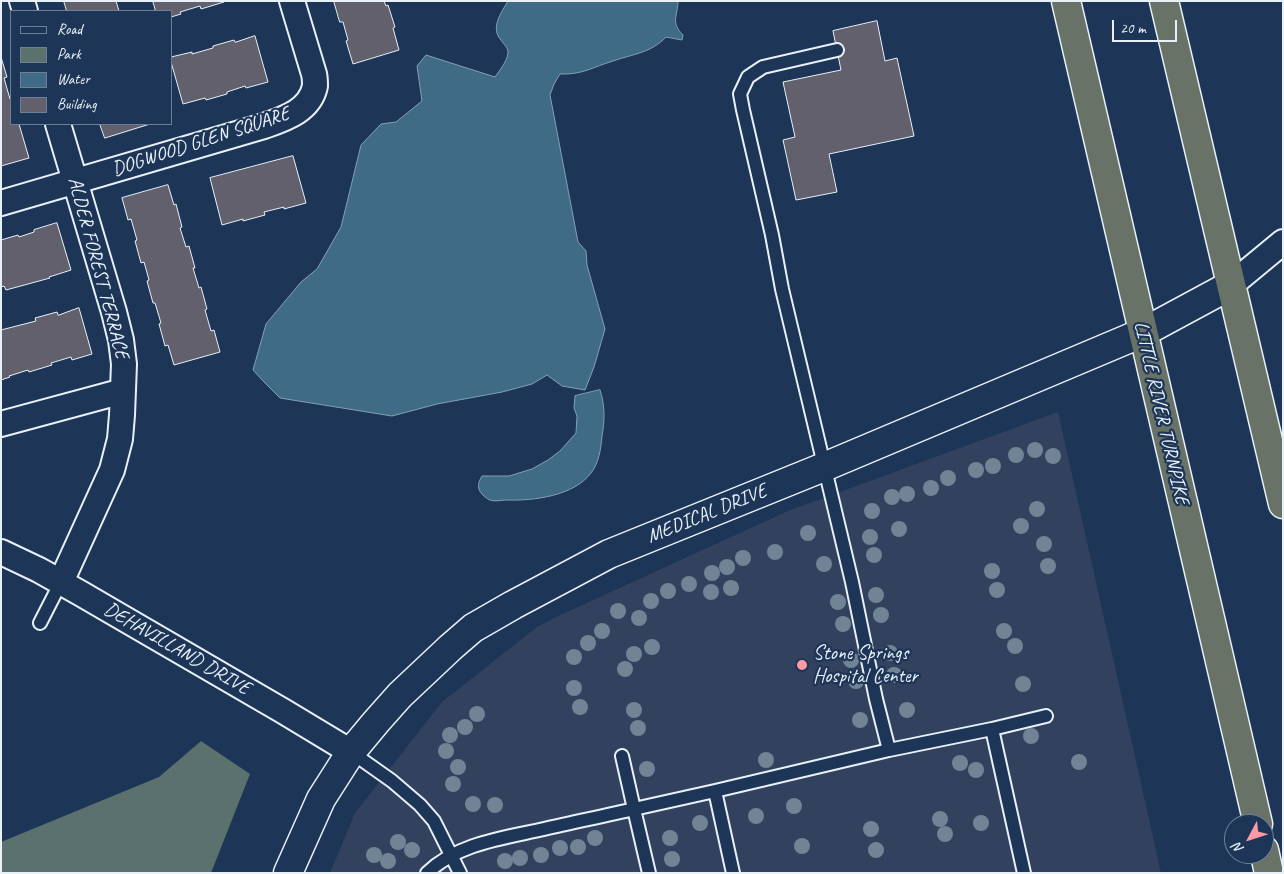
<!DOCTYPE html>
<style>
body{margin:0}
#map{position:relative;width:1284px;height:874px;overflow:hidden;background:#1d3557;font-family:Caveat,sans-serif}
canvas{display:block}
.frame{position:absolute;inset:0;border:2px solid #e8f1f8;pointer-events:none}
.legend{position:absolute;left:10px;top:10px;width:162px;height:115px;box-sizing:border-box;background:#1d3557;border:1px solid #6e8097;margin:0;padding:6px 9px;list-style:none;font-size:15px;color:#e8f1f8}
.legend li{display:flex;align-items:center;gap:10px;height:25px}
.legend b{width:25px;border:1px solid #6e8097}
.north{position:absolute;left:1224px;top:814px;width:50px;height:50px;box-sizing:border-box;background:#1d3557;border:1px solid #6e8097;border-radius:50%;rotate:230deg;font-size:14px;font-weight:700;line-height:20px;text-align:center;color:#e8f1f8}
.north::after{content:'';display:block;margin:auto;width:18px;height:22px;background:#ff9aa2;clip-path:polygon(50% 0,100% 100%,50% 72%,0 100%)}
.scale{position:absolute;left:1112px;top:20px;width:65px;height:22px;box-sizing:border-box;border:2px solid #e8f1f8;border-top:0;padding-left:6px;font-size:15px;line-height:18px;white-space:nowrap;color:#e8f1f8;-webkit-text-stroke:4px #1d3557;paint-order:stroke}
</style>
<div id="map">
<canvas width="1284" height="874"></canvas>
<div class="frame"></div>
<ul class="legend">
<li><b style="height:6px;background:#1d3557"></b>Road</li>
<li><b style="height:14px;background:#5a716d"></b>Park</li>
<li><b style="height:14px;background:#406b87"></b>Water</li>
<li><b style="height:14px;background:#63606e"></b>Building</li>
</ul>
<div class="north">N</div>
<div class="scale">20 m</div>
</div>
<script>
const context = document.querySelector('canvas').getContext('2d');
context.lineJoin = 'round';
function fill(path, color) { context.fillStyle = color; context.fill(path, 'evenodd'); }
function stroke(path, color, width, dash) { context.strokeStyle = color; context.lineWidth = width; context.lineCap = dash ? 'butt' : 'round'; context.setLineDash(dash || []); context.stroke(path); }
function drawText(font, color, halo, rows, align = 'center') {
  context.font = font + ' Caveat,sans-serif'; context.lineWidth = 4.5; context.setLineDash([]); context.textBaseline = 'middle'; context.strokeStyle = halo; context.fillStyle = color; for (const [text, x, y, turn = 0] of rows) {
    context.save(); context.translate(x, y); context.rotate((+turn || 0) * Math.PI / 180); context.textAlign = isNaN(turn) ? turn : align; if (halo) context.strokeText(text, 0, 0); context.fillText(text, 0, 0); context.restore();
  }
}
const built = new Path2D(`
 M1058 412 1161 873H330L355 813 442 702 537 627 556 617 788 511Z`);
const green = new Path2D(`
 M201 741 250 774 211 873H1V842L159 777Z`);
const water = new Path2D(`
 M508 1H678C678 16 670 22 683 35L682 40 666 37C651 53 633 54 613 61 593 67 582 75 560 74L554 84 550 95 578 242 586 251 587 265 605 329 594 367 585 390 562 386 547 375 532 384 502 392 437 404 392 416 280 398 264 382 253 370 266 324 301 282 317 269 341 227 361 145 381 124 396 122 422 101 417 66 426 55 495 77C499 71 507 62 508 53 508 47 504 45 501 40 490 28 501 13 508 1Z
 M600 390C605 405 605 420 602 436 601 448 599 463 591 473 574 496 533 501 506 500 501 500 495 502 490 500 489 500 485 497 484 496 477 490 477 484 482 476H509L532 469 548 460 560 451 576 433 577 416 574 408 575 396Z`);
const building = new Path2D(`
 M64 1H116L119 11H67Z
 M153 1H223L224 2 201 9 200 6 180 12 181 14 171 17V11H156Z
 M334 1H384L386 6 388 5 395 27 393 28 399 50 353 64 346 41 348 40 343 22H340Z
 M877 21 885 61 897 58 914 136 829 154 837 192 796 200 783 140 795 137 783 82 841 70 833 31Z
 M255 36 268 82 246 88 245 86 227 92V94L206 100 205 98 183 104 171 62V57L192 52V54L213 48V46L234 40 235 42Z
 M1 57 7 77 4 78 10 99 11 98V124H19L29 158 1 166Z
 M100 124H150L105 138Z
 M293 156 306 203 284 209V207L264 212 265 215 243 221V219L222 225 210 178Z
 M168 185 174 205 176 204 182 227 180 228 186 247 189 246 195 268H193L199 288 201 287 207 309 205 310 211 331 214 330 220 352 174 365 168 345 165 346 159 324 161 323 155 303H153L147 281 149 280 144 262 141 263 135 241 137 240 131 219 128 220 122 198Z
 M57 223 71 270 49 277 50 278 6 290 4 286 1 287V240L18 235 19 237 34 232V230Z
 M79 308 92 354 72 360 71 357 51 363 52 365 29 372 28 370 9 376 10 377 1 380V330L36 321 35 318 57 312 58 315Z`);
const lane = new Path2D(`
 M837 50 763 67 748 77 740 94 743 110 772 235 782 289 852 582 876 699 889 750
 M40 623 61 582
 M992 729 1024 873
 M351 752 392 781 420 805 434 821 460 873
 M622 756 634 809 715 791 889 750 992 729 1046 716
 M715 791 733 873
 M427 873C458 843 504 838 544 829 574 822 604 816 634 809L649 873`);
const street = new Path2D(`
 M22 1 25 11
 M58 124 114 312 121 340 124 364 122 415 120 439 112 470 61 582
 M1 203 264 126C284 119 310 111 315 86 315 83 315 78 314 74L292 1
 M1231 285 1283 242
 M1 424 123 391
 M1 552 39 570 80 593 283 711 351 752`);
const secondary = new Path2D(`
 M288 873 321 799 351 752 376 722 400 695 451 647 473 628 513 605 609 554 824 467 1142 333 1231 285`);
const highway = new Path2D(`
 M1066 1 1258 824
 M1164 1 1283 504
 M1264 850 1269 873`);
const trees = [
 [1035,450],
 [1016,455],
 [1053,456],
 [993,466],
 [976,470],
 [948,478],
 [931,488],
 [907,494],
 [892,497],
 [1037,509],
 [872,511],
 [1021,526],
 [899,529],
 [808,533],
 [870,537],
 [1044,544],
 [775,552],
 [874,555],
 [743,558],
 [824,564],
 [1048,566],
 [727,567],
 [992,571],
 [712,573],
 [689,584],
 [731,588],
 [997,590],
 [668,591],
 [711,592],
 [876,595],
 [651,601],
 [838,602],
 [618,611],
 [881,615],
 [639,618],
 [843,624],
 [602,631],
 [1004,631],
 [588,643],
 [1015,646],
 [652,647],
 [890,653],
 [634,654],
 [574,657],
 [851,660],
 [625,669],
 [894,675],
 [856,681],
 [1023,684],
 [574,688],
 [580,707],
 [634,710],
 [907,710],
 [477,714],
 [860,720],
 [465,727],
 [638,728],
 [450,735],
 [1031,736],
 [446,751],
 [766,760],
 [1079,762],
 [960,763],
 [458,767],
 [647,769],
 [976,770],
 [453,784],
 [473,804],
 [495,805],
 [794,806],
 [756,816],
 [940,819],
 [700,823],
 [981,823],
 [871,829],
 [945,834],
 [595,838],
 [670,838],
 [398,842],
 [802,846],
 [578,847],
 [560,848],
 [412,850],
 [876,850],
 [374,855],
 [541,855],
 [520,858],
 [672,859],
 [388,861],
 [505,861]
];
const markers = [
 [802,665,6,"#ff9aa2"]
];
const streetNames = [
 ["DOGWOOD GLEN SQUARE",201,142,-18],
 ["ALDER FOREST TERRACE",98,268,75],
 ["LITTLE RIVER TURNPIKE",1161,413,77],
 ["MEDICAL DRIVE",707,514,-22],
 ["DEHAVILLAND DRIVE",177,649,30]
];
const poiNames = [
 ["Stone Springs",813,654],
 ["Hospital Center",813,677]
];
fill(built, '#32425e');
fill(green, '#5a716d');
fill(water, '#406b87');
stroke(water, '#83a1b4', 1);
fill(building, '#63606e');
stroke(building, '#e8f1f8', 1);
stroke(lane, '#e8f1f8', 16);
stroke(street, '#e8f1f8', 28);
stroke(secondary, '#e8f1f8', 31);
stroke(highway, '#e8f1f8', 31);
stroke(lane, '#1d3557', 12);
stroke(street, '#1d3557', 24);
stroke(secondary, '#1d3557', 28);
stroke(highway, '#687266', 28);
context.fillStyle = '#718495';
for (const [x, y] of trees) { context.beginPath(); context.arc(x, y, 8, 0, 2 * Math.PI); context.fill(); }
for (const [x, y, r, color] of markers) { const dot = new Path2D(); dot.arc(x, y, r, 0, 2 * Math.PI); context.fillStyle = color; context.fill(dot); stroke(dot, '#1d3557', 2); }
drawText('20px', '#e8f1f8', '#1d3557', streetNames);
drawText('20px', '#e8f1f8', '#1d3557', poiNames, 'left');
</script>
